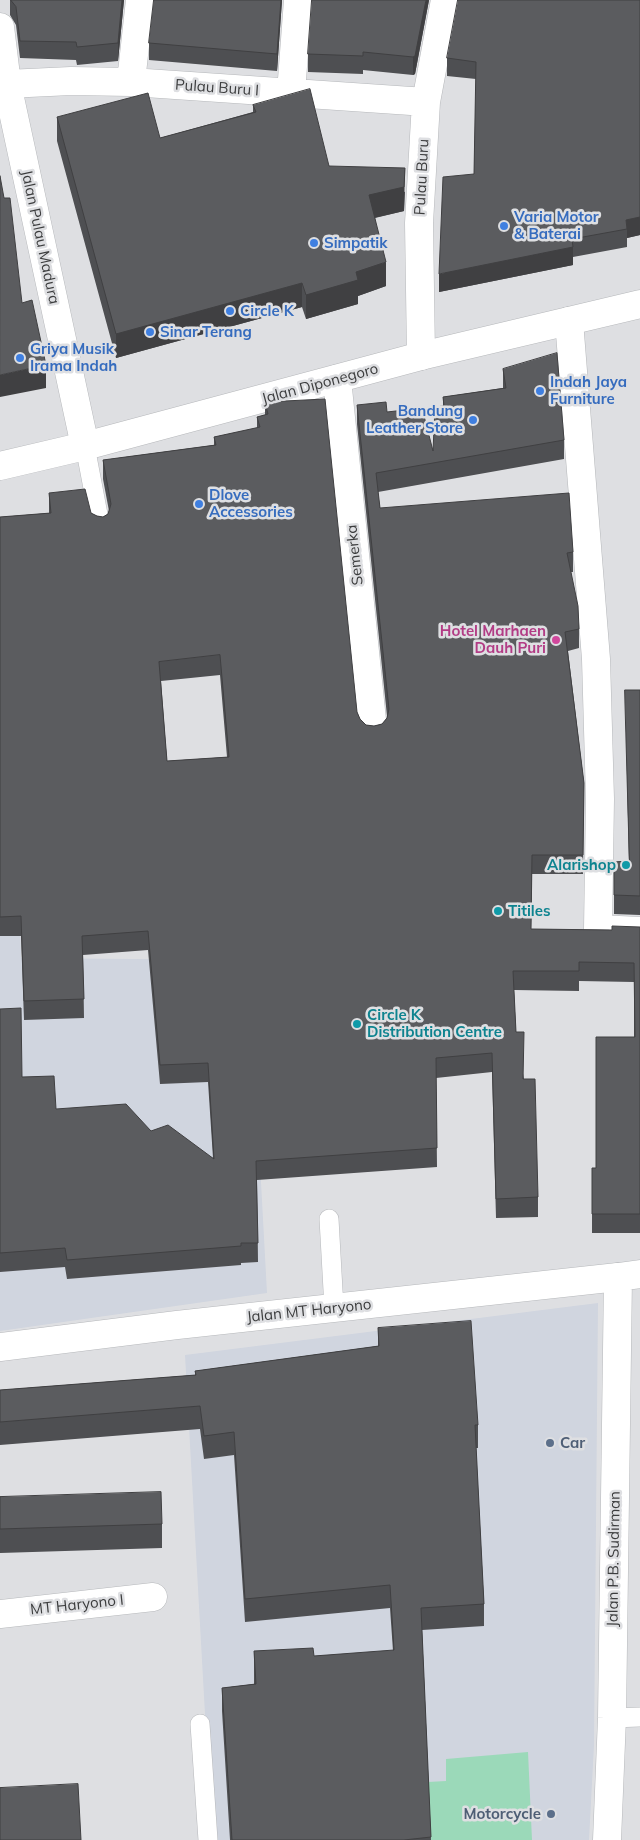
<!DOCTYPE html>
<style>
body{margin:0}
canvas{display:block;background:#dedfe2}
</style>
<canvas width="640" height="1840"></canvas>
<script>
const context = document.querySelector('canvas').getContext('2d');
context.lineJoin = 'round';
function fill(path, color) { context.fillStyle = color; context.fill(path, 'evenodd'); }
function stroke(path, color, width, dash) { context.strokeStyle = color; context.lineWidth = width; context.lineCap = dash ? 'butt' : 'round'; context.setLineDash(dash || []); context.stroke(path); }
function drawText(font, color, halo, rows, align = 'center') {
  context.font = font + ' Mulish,sans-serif'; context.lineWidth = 5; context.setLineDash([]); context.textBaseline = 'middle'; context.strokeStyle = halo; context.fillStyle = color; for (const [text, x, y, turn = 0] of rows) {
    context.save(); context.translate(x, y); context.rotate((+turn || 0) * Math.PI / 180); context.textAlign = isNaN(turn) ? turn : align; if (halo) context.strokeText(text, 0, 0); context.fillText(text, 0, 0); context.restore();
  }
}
const built = new Path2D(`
 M0 803 17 817 21 958 249 960 267 1293 0 1331Z
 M598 1303 594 1745 589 1840H212L185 1355Z`);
const green = new Path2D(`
 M528 1752 532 1840H430L428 1782 446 1781V1759Z`);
const lane = new Path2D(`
 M85 446 100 525
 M329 1219 334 1308
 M612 1718 640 1717
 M200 1724 208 1840`);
const street = new Path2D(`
 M0 27 7 84 85 446
 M131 82 140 0
 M7 84 71 81 131 82 426 102
 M291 93 298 0
 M569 321 596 659 600 799 598 929 640 931
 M421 356 419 223 426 102 445 0
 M337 379 373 730
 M0 1347 177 1325 618 1277
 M0 1614 153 1597`);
const secondary = new Path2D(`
 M0 466 85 446 421 356 640 304
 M607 1840 612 1718 618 1277 640 1274`);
const wall = new Path2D(`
 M10 0H124L118 61 77 65 76 60 20 58 16 25 10 15Z
 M154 0H282L277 71 149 60V43Z
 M429 0 415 74 413 75 363 70V74L308 72V54Z
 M640 0V235L627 238V247L573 257V265L439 292 474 174 476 79 447 76V58Z
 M253 105 329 166 405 192 404 211 375 218 386 286 358 296V304L306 319 302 307 116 358 57 141V117L160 138 253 112Z
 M503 369 564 440V459L378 492 380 508 573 552V572H571L579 629V648L568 651 584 783 583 874H532L531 929 612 930 640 927V1233H592V1168H596L634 1037V982L579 981V991L514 990 516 1032 524 1079 538 1197V1217L496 1218 492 1072 436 1078 437 1167 257 1180 258 1262 241 1263V1265L67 1279 65 1267 0 1272V1009L22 1077 56 1109 151 1131 213 1158 208 1082 160 1084 148 950 83 955 84 1018 24 1020 21 936H0V517L49 513V493L91 513 97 516 103 517 108 514 109 511 103 479V460L214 445V437L257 428V417L265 415V402L357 712 360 719 366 725 374 726 382 724 387 718V716L357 424V405L387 412 433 451 443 406V397L503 388ZM220 675 227 757 167 761 161 681Z
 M625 690H640V915L614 914V862L629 861Z
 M378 1328 478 1425V1448H476L484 1604V1626L422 1630 431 1840H230L222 1711V1688L254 1684V1651L314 1656 393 1651 390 1608 245 1622 234 1455 204 1459 200 1429 0 1445V1390L195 1375V1371L378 1346Z
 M0 1497 162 1524V1548L0 1553Z`);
const shadedWall = new Path2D(`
 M122 0H124L118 61V43Z
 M281 0H282L277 71V54Z
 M426 0H429L415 74 413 75V57Z
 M405 168 404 211 369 219V195Z
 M640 217V235L627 238V229L626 220Z
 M573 247V265L439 292V274Z
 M386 262V286L358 296V304L306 319V295L356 272Z
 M302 283V307L116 358V334Z
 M46 365V388L0 397V375Z`);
const building = new Path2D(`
 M11 0H122L118 43 77 47 76 42 20 41 16 7Z
 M154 0H281L277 54 149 43Z
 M312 0H426L415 56 413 57 363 52V56L308 54Z
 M458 0H640V217L626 220 627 229 572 239 573 247 439 274 443 177 474 174 476 62 447 58Z
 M310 89 329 166 405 168 404 187 369 195 386 262 356 272 358 280 306 295 302 283 116 334 57 117 148 93 160 138 256 112 253 105Z
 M0 176 4 198H10L22 303 32 300 46 365 0 375Z
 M557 353 564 440 376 473 380 508 569 493 573 552 567 553 578 606 579 629 565 632 584 783 583 855H532L531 929 612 930V926L640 927V1214H592V1168H596V1037H635L634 963 579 962V971H513L516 1032H524L523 1079H535L538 1197 496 1199 492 1053 436 1058 437 1148 256 1161 258 1243H241V1246L67 1260 65 1248 0 1253V1009L21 1008 22 1077 54 1076 56 1109 126 1104 151 1131 168 1125 214 1159 208 1063 160 1065 148 931 82 936 84 999 24 1001 21 916 0 917V517L51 513 49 493 85 489 91 513 97 516 103 517 108 514 111 504 103 460 216 445 214 437 260 427 257 417 268 414 265 402 325 399 357 712 360 719 366 725 374 726 382 724 387 718 389 709 357 405 386 402 387 412 422 408 433 451 435 407 444 406 443 397 506 388 503 369ZM220 655 229 757 167 761 159 662Z
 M625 690H640V896L614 895V862L629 861Z
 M471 1321 478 1425H475L484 1604 421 1608 431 1837 404 1840H232L222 1688 256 1684 254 1651 313 1648 314 1656 394 1650 390 1585 245 1599 234 1432 204 1436 200 1406 0 1422V1390L196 1375 195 1371 379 1346 378 1328Z
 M161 1492 162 1524 0 1529V1497Z
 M78 1784 81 1840H0V1788Z`);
const markers = [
 [504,226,5,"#3f7fe0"],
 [314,243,5,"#3f7fe0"],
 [230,311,5,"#3f7fe0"],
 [150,332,5,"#3f7fe0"],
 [20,358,5,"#3f7fe0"],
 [540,391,5,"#3f7fe0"],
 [473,420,5,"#3f7fe0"],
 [199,504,5,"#3f7fe0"],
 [556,640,5,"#d1479c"],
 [626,865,5,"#0f9aa8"],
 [498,911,5,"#0f9aa8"],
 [357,1024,5,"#0f9aa8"],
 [550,1443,5,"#5c6f8a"],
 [551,1814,5,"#5c6f8a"]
];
const streetNames = [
 ["Pulau Buru I",217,88,4],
 ["Pulau Buru",422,177,-87],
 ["Jalan Pulau Madura",40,237,78],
 ["Jalan Diponegoro",320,384,-15],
 ["Semerka",355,555,-96],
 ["Jalan MT Haryono",309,1311,-6],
 ["Jalan P.B. Sudirman",614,1559,-89],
 ["MT Haryono I",77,1605,-6]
];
const shopNames = [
 ["Varia Motor",514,217],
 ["& Baterai",514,234],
 ["Simpatik",324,243],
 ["Circle K",240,311],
 ["Sinar Terang",160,332],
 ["Griya Musik",30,349],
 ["Irama Indah",30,366],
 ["Indah Jaya",550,382],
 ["Furniture",550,399],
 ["Bandung",463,411,"right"],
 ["Leather Store",463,428,"right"],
 ["Dlove",209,495],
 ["Accessories",209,512]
];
const hotelNames = [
 ["Hotel Marhaen",546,631],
 ["Dauh Puri",546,648]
];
const cultureNames = [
 ["Alarishop",616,865,"right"],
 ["Titiles",508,911],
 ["Circle K",367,1015],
 ["Distribution Centre",367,1032]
];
const serviceNames = [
 ["Car",560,1443],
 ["Motorcycle",541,1814,"right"]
];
fill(built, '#d0d5df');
fill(green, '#9bd9b9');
stroke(lane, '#b6b8bb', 20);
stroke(street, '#b6b8bb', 29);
stroke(secondary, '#b6b8bb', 29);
stroke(lane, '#fff', 19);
stroke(street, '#fff', 28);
stroke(secondary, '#fff', 28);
fill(wall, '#4e4f52');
fill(shadedWall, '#404042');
fill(building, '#5b5c5f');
stroke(building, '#404042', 1);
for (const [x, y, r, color] of markers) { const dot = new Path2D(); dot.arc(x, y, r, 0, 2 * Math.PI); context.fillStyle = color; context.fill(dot); stroke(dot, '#dedfe2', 2); }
drawText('15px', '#3c3d3e', '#dedfe2', streetNames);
drawText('bold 15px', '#366cbe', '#dedfe2', shopNames, 'left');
drawText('bold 15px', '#b23c85', '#dedfe2', hotelNames, 'right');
drawText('bold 15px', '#0d838f', '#dedfe2', cultureNames, 'left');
drawText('bold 15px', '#4e5e75', '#dedfe2', serviceNames, 'left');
</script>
